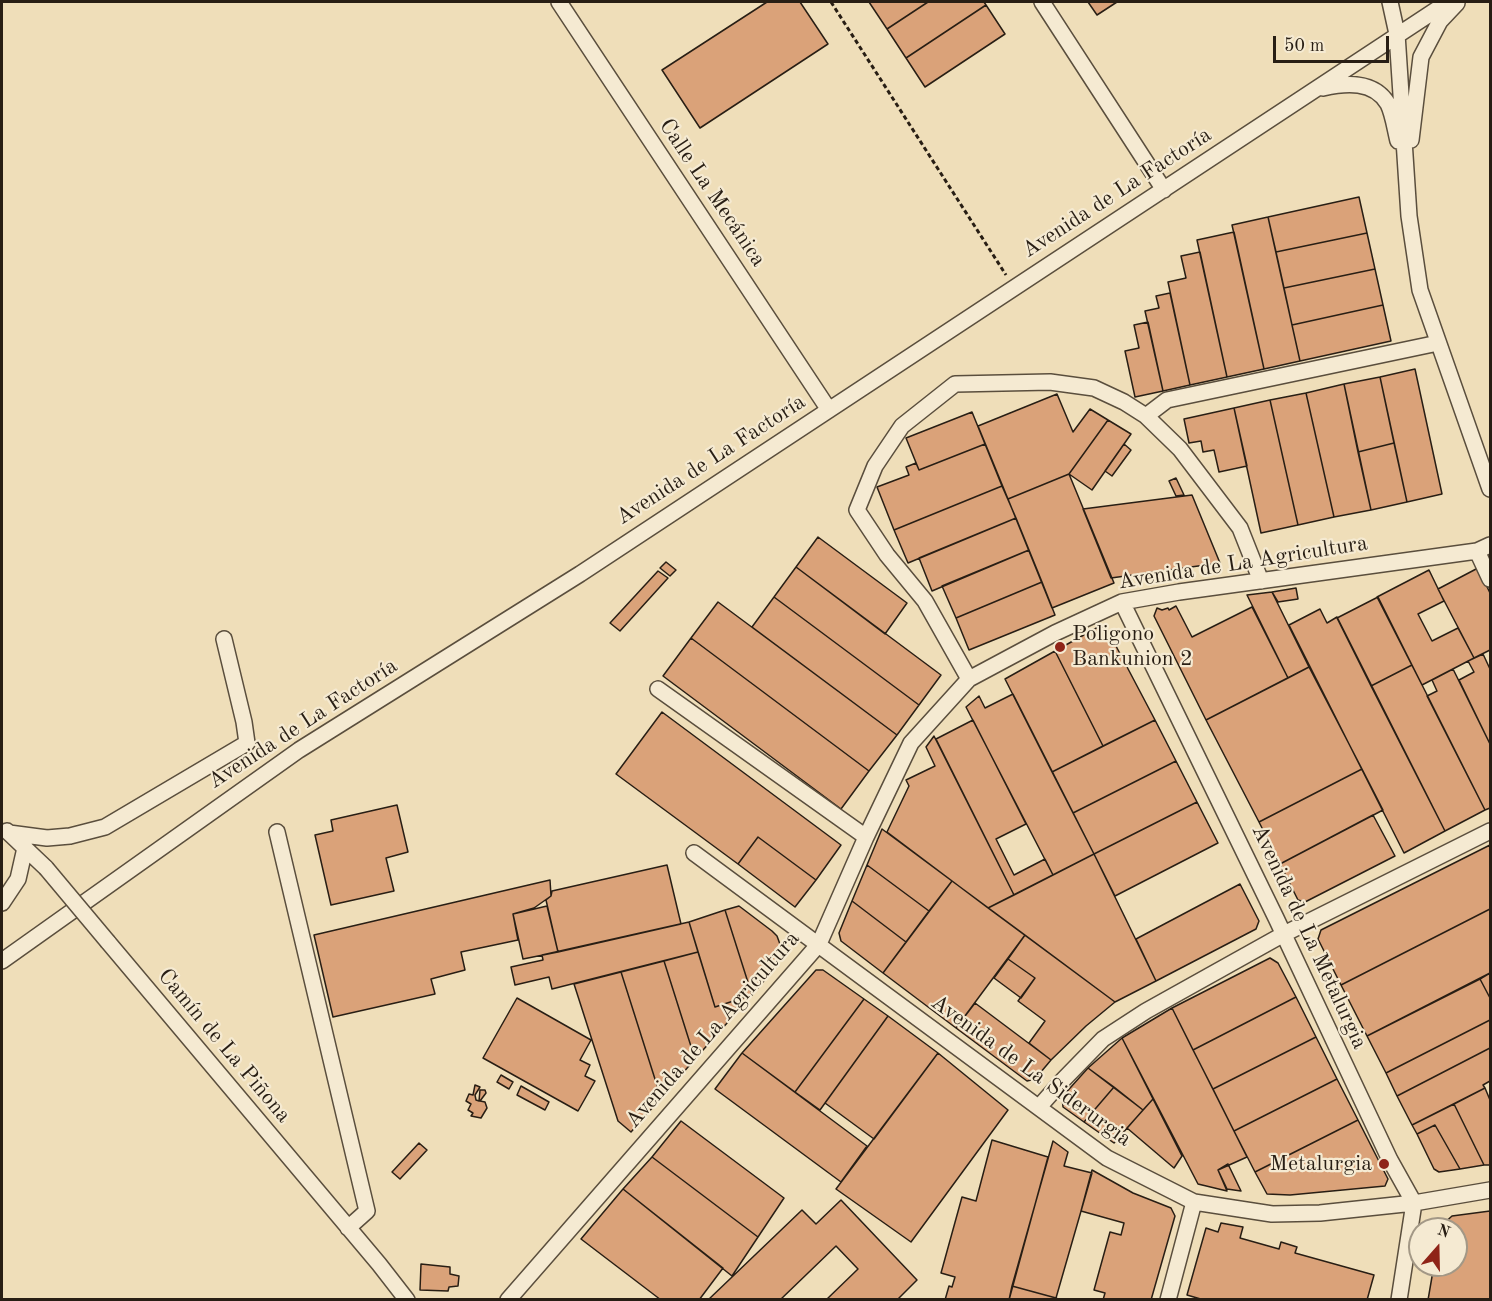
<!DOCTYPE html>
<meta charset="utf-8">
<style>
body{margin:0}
#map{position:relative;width:1492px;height:1301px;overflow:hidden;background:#efdeb9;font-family:"Old Standard TT",serif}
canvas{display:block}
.frame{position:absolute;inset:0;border:3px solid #281e14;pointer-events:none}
.north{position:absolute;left:1408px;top:1217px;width:60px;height:60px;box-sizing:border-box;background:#f5ead2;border:2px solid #a39886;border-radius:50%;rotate:20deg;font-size:16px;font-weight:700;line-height:24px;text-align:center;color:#281e14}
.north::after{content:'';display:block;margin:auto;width:21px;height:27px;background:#8f2418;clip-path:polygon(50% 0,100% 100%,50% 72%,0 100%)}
.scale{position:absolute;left:1273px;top:36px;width:116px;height:27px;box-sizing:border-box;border:3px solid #281e14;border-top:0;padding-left:8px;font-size:18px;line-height:21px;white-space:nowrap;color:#281e14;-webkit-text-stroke:4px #f5ead2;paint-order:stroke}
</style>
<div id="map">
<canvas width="1492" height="1301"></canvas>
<div class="frame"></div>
<div class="north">N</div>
<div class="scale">50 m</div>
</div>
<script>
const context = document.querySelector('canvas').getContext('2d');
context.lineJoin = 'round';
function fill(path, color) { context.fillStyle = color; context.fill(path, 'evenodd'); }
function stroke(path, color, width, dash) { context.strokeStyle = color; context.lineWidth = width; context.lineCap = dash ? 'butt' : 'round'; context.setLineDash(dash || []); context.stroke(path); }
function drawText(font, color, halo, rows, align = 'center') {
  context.font = font + ' "Old Standard TT",serif'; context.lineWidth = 4.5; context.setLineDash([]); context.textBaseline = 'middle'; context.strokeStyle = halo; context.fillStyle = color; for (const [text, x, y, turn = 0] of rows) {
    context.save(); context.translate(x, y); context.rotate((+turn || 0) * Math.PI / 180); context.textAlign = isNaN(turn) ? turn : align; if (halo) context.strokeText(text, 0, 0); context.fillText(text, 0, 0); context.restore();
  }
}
const building = new Path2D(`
 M767 2H800L828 44 700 128 662 70Z
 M869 2H928L887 29Z
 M928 2H984L986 5 906 58 887 29Z
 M1088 2H1117L1097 15Z
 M986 5 1005 34 925 87 906 58Z
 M1359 197 1367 233 1276 252 1268 217Z
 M1268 217 1300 361 1264 369 1232 225Z
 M1234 232 1264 369 1227 377 1197 240Z
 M1367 233 1375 269 1284 288 1276 252Z
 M1200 252 1227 377 1190 385 1168 282 1186 278 1181 256Z
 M1375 269 1383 305 1292 325 1284 288Z
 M1170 293 1190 385 1163 391 1145 311 1159 308 1156 296Z
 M1383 305 1391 341 1300 361 1292 325Z
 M1148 322 1163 391 1135 397 1125 351 1139 348 1134 325Z
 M1415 369 1442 494 1407 502 1380 377Z
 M1380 377 1394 443 1358 452 1344 384Z
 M1344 384 1371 510 1334 517 1306 393Z
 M1306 393 1334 517 1298 525 1270 400Z
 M1057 394 1073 432 1090 409 1108 420 1069 474 1008 499 978 426Z
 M1270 400 1298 525 1261 533 1234 408Z
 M1234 408 1247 466 1219 472 1214 450 1203 452 1201 441 1189 443 1184 419Z
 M972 412 985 444 919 470 906 438Z
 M1108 420 1131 434 1092 490 1069 474Z
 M1394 443 1407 502 1371 510 1358 452Z
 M985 444 1002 486 894 530 877 487 909 475 906 467 916 463 919 470Z
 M1124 444 1131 450 1112 476 1105 471Z
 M1069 474 1114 583 1052 608 1008 499Z
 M1176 478 1184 495 1176 496 1169 481Z
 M1002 486 1016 518 908 563 894 530Z
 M1192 495 1220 563 1111 578 1083 509Z
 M1016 518 1029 550 932 591 919 558Z
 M818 537 907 603 885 634 796 567Z
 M1029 550 1042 582 956 618 942 586Z
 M666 562 676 570 670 576 660 568Z
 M796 567 941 675 919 705 774 597Z
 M1478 568 1490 593V650L1474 658 1438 589Z
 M1429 570 1444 601 1418 614 1432 641 1458 628 1474 658 1422 685 1377 597Z
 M658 571 668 578 620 631 610 623Z
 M1042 582 1055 615 969 650 956 618Z
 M1296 588 1298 599 1278 602 1272 592Z
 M1272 592 1309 667 1288 678 1247 595Z
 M774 597 919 705 897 735 752 627Z
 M1378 597 1412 665 1371 686 1337 618Z
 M718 602 897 735 869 771 691 638Z
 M1176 606 1192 637 1252 607 1288 678 1206 720 1154 616 1157 608 1162 610 1168 608 1169 610Z
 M1320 609 1327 623 1337 617 1445 831 1404 853 1289 625Z
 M1100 626 1107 629 1155 720 1103 746 1055 651Z
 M691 638 869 771 841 809 663 676Z
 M1055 651 1103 746 1052 772 1005 679Z
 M1483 654 1490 669V744L1459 680 1474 672 1468 661Z
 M1412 665 1485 810 1445 831 1371 686Z
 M1309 667 1362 769 1259 822 1206 720Z
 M1453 669 1490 744V808L1485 810 1427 696 1437 691 1432 680Z
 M1013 694 1094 854 1053 875 966 707 979 696 985 708Z
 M662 712 841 845 816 880 758 837 738 864 616 774Z
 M973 720 1026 824 996 839 1014 875 1045 859 1053 875 1014 895 936 739Z
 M1155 720 1176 761 1073 813 1052 772Z
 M934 736 1014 895 988 908 887 832 909 786 906 780 935 766 926 747Z
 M1176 761 1197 802 1094 854 1073 813Z
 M1362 769 1383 810 1280 864 1259 822Z
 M1197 802 1218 843 1115 896 1094 854Z
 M397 805 408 852 386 858 394 891 331 905 315 835 333 831 331 820Z
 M1373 815 1395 856 1305 902 1298 900 1280 864Z
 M882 829 952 881 929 911 867 865Z
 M758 837 816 880 795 907 738 864Z
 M1490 845V909L1341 985 1318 939 1321 930Z
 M1094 854 1156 981 1115 1002 988 908Z
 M667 865 681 924 558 952 546 900 551 896 552 891Z
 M867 865 929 911 906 942 852 901Z
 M550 880 551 896 534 908 513 914 518 940 461 952 465 970 431 979 435 994 333 1017 314 935Z
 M952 881 1025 935 956 1028 883 973Z
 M1240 884 1259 921 1256 929 1156 981 1136 939Z
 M852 901 906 942 883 973 841 941 839 933Z
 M547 906 558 952 523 959 513 914Z
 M739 906 772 931 777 936 781 947 779 963 752 995 725 910Z
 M1490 909V973L1367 1036 1341 985Z
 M725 910 752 995 715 1007 689 922Z
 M689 922 698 952 552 989 549 977 515 985 511 967 543 960 542 955Z
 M1025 935 1115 1002 1086 1026 1051 1060 1029 1043 1045 1021 1018 1001 1035 978 1008 959Z
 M698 952 715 1007 752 995 695 1059 664 961Z
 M1270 958 1278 963 1296 997 1193 1050 1172 1008Z
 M1008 959 1035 978 1021 998 994 978Z
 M664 961 695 1059 661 1098 621 972Z
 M816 970H823L864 999 795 1092 742 1053Z
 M621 972 661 1098 631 1132 618 1121 574 984Z
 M1490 973V998L1480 979Z
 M1480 979 1490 998V1020L1386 1073 1367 1036Z
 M1296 997 1316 1037 1213 1089 1193 1050Z
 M517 998 591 1040 580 1060 590 1065 585 1076 595 1081 578 1111 483 1058Z
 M864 999 888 1016 820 1110 795 1092Z
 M975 1003 1051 1060 1035 1079 1027 1081 956 1028Z
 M1172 1008 1247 1157 1218 1170 1227 1191 1198 1184 1122 1038Z
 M888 1016 938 1053 874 1139 825 1103Z
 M1490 1020V1048L1397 1096 1386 1073Z
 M1316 1037 1337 1079 1234 1131 1213 1089Z
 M1122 1038 1153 1099 1143 1110 1088 1068Z
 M1490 1048V1081L1483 1085 1485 1088 1412 1125 1397 1096Z
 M742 1053 867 1146 841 1182 715 1089Z
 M938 1053 1008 1110 911 1242 836 1189Z
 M1088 1068 1114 1087 1084 1122 1063 1107 1062 1097Z
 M501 1075 513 1082 509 1089 497 1082Z
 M1337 1079 1358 1120 1255 1172 1234 1131Z
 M475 1085 480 1087 475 1095 476 1100 479 1101 480 1090H485L486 1093 480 1101 485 1102 487 1108 481 1118 471 1116 473 1113 468 1110 471 1104 466 1101 469 1094 473 1095Z
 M521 1086 549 1102 545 1110 517 1095Z
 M1114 1087 1143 1110 1114 1143 1084 1122Z
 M1485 1088 1490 1100V1165H1484L1454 1104Z
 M1153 1099 1182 1156 1174 1168 1127 1128Z
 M1454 1104 1484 1165 1460 1169 1435 1125 1417 1134 1412 1125Z
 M1358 1120 1388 1179 1385 1186 1290 1195 1267 1194 1255 1172Z
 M681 1121 784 1198 758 1237 652 1157Z
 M1435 1125 1460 1169 1439 1172 1434 1169 1417 1134Z
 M992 1140 1048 1157 1009 1300H945L949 1286 952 1287 955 1277 941 1273 962 1197 976 1201Z
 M1053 1141 1068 1152 1064 1166 1092 1173 1056 1298 1012 1286Z
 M419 1143 427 1150 400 1179 392 1172Z
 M652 1157 758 1237 732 1276 623 1189Z
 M1228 1164 1241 1191 1227 1189 1218 1170Z
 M1092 1170 1133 1193 1171 1208 1175 1216 1151 1300H1103L1105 1293 1094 1290 1110 1232 1121 1235 1124 1223 1081 1211Z
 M623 1189 723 1268 699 1300H661L581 1239Z
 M841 1200 917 1280 897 1300H826L858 1269 836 1246 780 1300H708L802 1210 816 1224Z
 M1490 1211V1300H1428L1434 1265H1456V1229H1440L1441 1226 1452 1216Z
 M1221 1223 1243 1227 1240 1238 1279 1249 1281 1242 1297 1247 1295 1253 1374 1275 1367 1300H1204L1187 1295 1206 1228 1218 1232Z
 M421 1264 450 1267V1274L459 1276 458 1286 449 1287 448 1291 420 1290Z
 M1012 1286 1056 1298 1060 1300H1009Z`);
const path = new Path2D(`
 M831 2 1006 275`);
const minor = new Path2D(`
 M559 2 829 410
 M1042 2 1164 190
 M1390 2 1397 34 1409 216 1420 290 1490 489
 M1323 88C1345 83 1374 80 1388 104 1393 114 1395 129 1398 141
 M1411 140 1421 57 1440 21 1457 3
 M1146 416 1167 400 1438 343
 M1477 551 1490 579
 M1122 602 1276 918 1390 1160 1414 1203 1399 1300
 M969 679 925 601 887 555 857 510 875 466 902 426 955 384 1050 382 1094 388 1124 402 1146 416 1180 449 1240 528 1261 581
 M658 689 866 837
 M7 831 46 868
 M277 832 367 1211 348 1228
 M9 833 47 838 70 836 105 827 247 743 244 722 224 639
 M694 853 1107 1158 1194 1202 1272 1214 1320 1213 1414 1203 1490 1190
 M2 903 18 879 25 848
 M108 942 379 1264 407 1300
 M2 961 299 750 580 574 1448 2
 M1039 1107 1063 1080 1103 1039 1146 1011 1284 934 1490 831
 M508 1300 819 944 866 837 911 743 969 679 1055 633 1122 602 1179 592 1477 551 1490 545
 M1168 1300 1194 1202`);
const minorBridge = new Path2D(`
 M46 868 108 942`);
const markers = [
 [1060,647,6,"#8f2418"],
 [1384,1164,6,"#8f2418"]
];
const streetNames = [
 ["Calle La Mecánica",712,193,56],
 ["Avenida de La Factoría",1117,193,-33],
 ["Avenida de La Factoría",711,460,-33],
 ["Avenida de La Agricultura",1243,563,-9],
 ["Avenida de La Factoría",303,724,-33],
 ["Avenida de La Metalurgia",1309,937,65],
 ["Avenida de La Agricultura",713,1030,-49],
 ["Camín de La Piñona",224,1046,50],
 ["Avenida de La Siderurgia",1031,1071,36]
];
const poiNames = [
 ["Poligono",1072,634],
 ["Bankunion 2",1072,659],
 ["Metalurgia",1372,1164,"right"]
];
fill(building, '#daa279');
stroke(building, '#281e14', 1.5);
stroke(minor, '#5a4e3d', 18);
stroke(path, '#281e14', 3, [4.5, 3]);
stroke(minor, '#f5ead2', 15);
stroke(minorBridge, '#5a4e3d', 18, []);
stroke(minorBridge, '#f5ead2', 15);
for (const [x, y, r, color] of markers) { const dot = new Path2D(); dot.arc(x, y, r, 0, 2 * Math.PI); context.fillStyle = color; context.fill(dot); stroke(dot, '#f5ead2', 2); }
drawText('22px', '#281e14', '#f5ead2', streetNames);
drawText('22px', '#281e14', '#f5ead2', poiNames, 'left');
</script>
